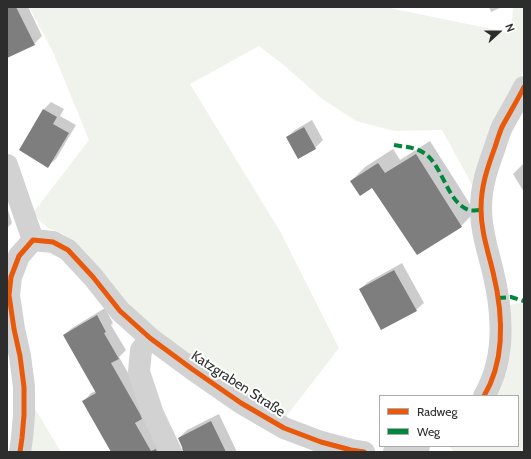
<!DOCTYPE html>
<meta charset="utf-8">
<style>
body{margin:0}
#map{position:relative;width:531px;height:459px;overflow:hidden;background:#fff;font-family:Cabin,sans-serif}
canvas{display:block}
.frame{position:absolute;inset:0;border:8px solid #2d2d2d;pointer-events:none}
.legend{position:absolute;left:379px;top:395px;width:140px;height:52px;box-sizing:border-box;background:#fff;border:1px solid #ababab;margin:0;padding:5px 7px;list-style:none;font-size:12px;color:#2d2d2d}
.legend li{display:flex;align-items:center;gap:8px;height:20px}
.legend b{width:20px;border:1px solid #ababab}
.north{position:absolute;left:479px;top:12px;width:40px;height:40px;-webkit-text-stroke:3px #fff;paint-order:stroke;rotate:69deg;font-size:11px;font-weight:700;line-height:16px;text-align:center;color:#2d2d2d}
.north::after{content:'';display:block;margin:auto;width:14px;height:18px;background:#2d2d2d;clip-path:polygon(50% 0,100% 100%,50% 72%,0 100%)}
</style>
<div id="map">
<canvas width="531" height="459"></canvas>
<div class="frame"></div>
<ul class="legend">
<li><b style="height:5px;background:#e8590c"></b>Radweg</li>
<li><b style="height:5px;background:#00873e"></b>Weg</li>
</ul>
<div class="north">N</div>
</div>
<script>
const context = document.querySelector('canvas').getContext('2d');
context.lineJoin = 'round';
function fill(path, color) { context.fillStyle = color; context.fill(path, 'evenodd'); }
function stroke(path, color, width, dash) { context.strokeStyle = color; context.lineWidth = width; context.lineCap = dash ? 'butt' : 'round'; context.setLineDash(dash || []); context.stroke(path); }
function drawText(font, color, halo, rows, align = 'center') {
  context.font = font + ' Cabin,sans-serif'; context.lineWidth = 4; context.setLineDash([]); context.textBaseline = 'middle'; context.strokeStyle = halo; context.fillStyle = color; for (const [text, x, y, turn = 0] of rows) {
    context.save(); context.translate(x, y); context.rotate((+turn || 0) * Math.PI / 180); context.textAlign = isNaN(turn) ? turn : align; if (halo) context.strokeText(text, 0, 0); context.fillText(text, 0, 0); context.restore();
  }
}
const green = new Path2D(`
 M29 7H385L511 33 513 7H524V71L491 134 475 190 442 130 395 131 356 121 321 98 285 66 259 46 190 84 281 233 339 348 285 418 193 360 121 300 76 243 63 234 48 228 40 221 33 213 89 140 53 52Z
 M524 302V452H455L448 446H518V396H497L507 368 511 339 510 305Z
 M31 402 61 452H27Z`);
const shadow = new Path2D(`
 M7 7H28L42 36 34 44 7 57Z
 M489 7H502L491 12Z
 M51 102 64 109 60 116 76 125 56 159 48 166 20 150 44 109Z
 M312 120 323 140 315 148 287 137 295 130Z
 M430 141 475 212 461 226 372 187 351 181 365 167 393 149 400 160Z
 M524 163V192L513 174Z
 M7 207 12 223 7 228Z
 M402 263 424 303 416 310 360 289 368 282Z
 M105 308 113 323 111 325 126 350 119 357 147 406 169 452H114L84 401 91 393 96 391 64 335 72 328Z
 M219 414 237 452H184L179 438 187 430Z`);
const building = new Path2D(`
 M7 7H16L35 45 7 58Z
 M43 109 57 117 53 124 69 133 48 168 19 150Z
 M304 127 316 149 298 159 286 137Z
 M416 154 462 227 417 255 372 188 360 196 350 181 378 163 385 173Z
 M394 270 417 311 381 330 359 289Z
 M97 315 106 332 104 333 119 359 111 363 140 414 142 419 135 423 151 451 156 449 157 452H111L82 401 96 393 63 335Z
 M211 421 226 452H183L182 447 178 438Z`);
const street = new Path2D(`
 M7 165 33 240
 M33 240 53 242 68 250 93 277 120 311 150 338 192 369 241 403 284 428 321 442 351 450 364 452
 M150 338 141 350 139 372 153 414 171 452
 M484 396C506 359 503 313 493 272 488 251 481 231 481 209 481 186 487 169 495 147 497 141 499 134 502 127 509 114 517 101 524 87
 M20 452 22 438 24 415V387L20 356 14 329 9 295 11 277 19 256 33 240
 M394 452 419 446`);
const quiet = new Path2D(`
 M394 145C405 147 415 147 424 153 443 165 447 203 469 210 472 211 477 210 481 210
 M498 298 511 297 524 301`);
const cycleway = new Path2D(`
 M484 396C506 359 503 313 493 272 488 251 481 231 481 209 481 186 487 169 495 147 497 141 499 134 502 127 509 114 517 101 524 87
 M20 452 22 438 24 415V387L20 356 14 329 9 295 11 277 19 256 33 240 53 242 68 250 93 277 120 311 150 338 192 369 241 403 284 428 321 442 351 450 364 452`);
const streetNames = [
 ["Katzgraben Straße",238,384,33]
];
fill(green, '#f0f3eb');
fill(shadow, '#0003');
fill(building, '#7e7e7e');
stroke(street, '#d2d2d2', 22);
stroke(quiet, '#00873e', 4, [8, 4]);
stroke(cycleway, '#e8590c', 5);
drawText('14px', '#2d2d2d', '#fff', streetNames);
</script>
